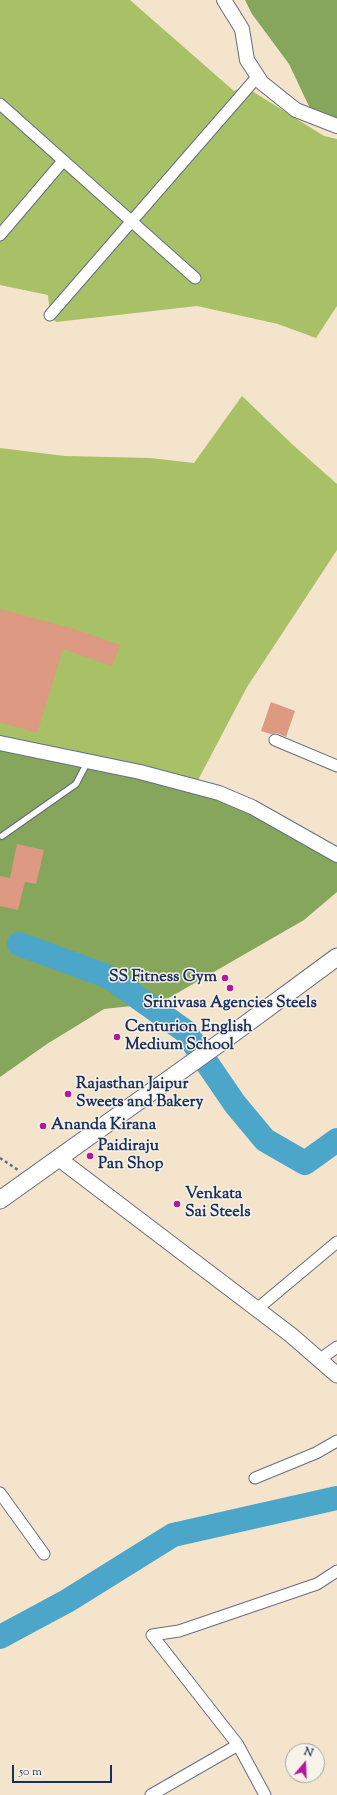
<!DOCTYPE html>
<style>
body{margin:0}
#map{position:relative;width:337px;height:1795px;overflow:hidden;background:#f3e4cb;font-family:"Sorts Mill Goudy",serif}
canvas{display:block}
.north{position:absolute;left:285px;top:1743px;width:40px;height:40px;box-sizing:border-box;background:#f7f3e8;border:1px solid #9fa5b1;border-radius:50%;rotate:19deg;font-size:11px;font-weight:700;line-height:16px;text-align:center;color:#1b2f5e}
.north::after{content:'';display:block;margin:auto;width:14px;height:18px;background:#b5179e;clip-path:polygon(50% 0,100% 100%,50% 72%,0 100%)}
.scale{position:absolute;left:12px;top:1765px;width:100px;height:18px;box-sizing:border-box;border:2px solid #1b2f5e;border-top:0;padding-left:5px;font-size:12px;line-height:14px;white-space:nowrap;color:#1b2f5e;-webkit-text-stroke:3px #f7f3e8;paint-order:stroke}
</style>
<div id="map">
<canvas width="337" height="1795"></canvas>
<div class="north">N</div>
<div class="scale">50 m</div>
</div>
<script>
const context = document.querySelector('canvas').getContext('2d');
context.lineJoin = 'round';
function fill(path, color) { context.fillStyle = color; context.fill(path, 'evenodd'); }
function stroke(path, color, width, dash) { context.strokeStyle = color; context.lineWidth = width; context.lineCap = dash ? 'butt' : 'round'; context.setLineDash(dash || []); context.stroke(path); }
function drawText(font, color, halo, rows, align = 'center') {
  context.font = font + ' "Sorts Mill Goudy",serif'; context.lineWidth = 3; context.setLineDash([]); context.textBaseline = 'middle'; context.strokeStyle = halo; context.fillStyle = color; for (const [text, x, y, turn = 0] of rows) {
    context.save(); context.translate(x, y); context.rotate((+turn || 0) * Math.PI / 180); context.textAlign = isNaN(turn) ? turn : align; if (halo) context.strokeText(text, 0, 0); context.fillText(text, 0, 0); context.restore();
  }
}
const green = new Path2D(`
 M0 0H130L234 91 244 86 324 136 337 139V306L316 338 278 324 197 306 56 322 50 315 48 295 0 285Z
 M242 396 293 445 337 484V550L247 687 197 782 0 743V448L65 456 150 458 194 463Z`);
const forest = new Path2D(`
 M245 0H337V125L315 119 289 64 252 14Z
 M0 743 219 793 337 861V892L304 920 160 1003 104 1009 47 1044 0 1077Z`);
const river = new Path2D(`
 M19 944 109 977 185 1031 235 1104 265 1140 305 1163 337 1140
 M0 1637 67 1601 173 1535 337 1498`);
const building = new Path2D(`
 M0 609 74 629 120 645 112 666 63 649 37 733 0 722Z
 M271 702 295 711 286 737 277 733 271 734 261 731Z
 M17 844 44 850 36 884 25 882 18 910 0 906V876L10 878Z`);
const path = new Path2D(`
 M0 1158 18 1170`);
const service = new Path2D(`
 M2 836 76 784 88 761`);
const minor = new Path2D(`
 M0 104 195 278
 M0 235 63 161
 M50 315 258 76
 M275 740 337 766
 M257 1309 337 1242
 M319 1360 337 1347
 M255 1478 316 1453 337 1441
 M0 1493 44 1554
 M238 1745 265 1795
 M151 1795 238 1745 152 1635 179 1631 317 1584 337 1571`);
const tertiary = new Path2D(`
 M224 0 242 29 247 60 262 83 296 110 337 126
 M0 743 140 772 219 793 252 807 337 855`);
const secondary = new Path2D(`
 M58 1158 291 1335 337 1375`);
const primary = new Path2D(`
 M0 1200 231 1035 337 957`);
const markers = [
 [225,978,4,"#b5179e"],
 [230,988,4,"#b5179e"],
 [117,1037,4,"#b5179e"],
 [68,1094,4,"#b5179e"],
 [43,1126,4,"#b5179e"],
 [90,1156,4,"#b5179e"],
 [177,1204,4,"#b5179e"]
];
const poiNames = [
 ["SS Fitness Gym",217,978,"right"],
 ["Srinivasa Agencies Steels",230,1004,"center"],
 ["Centurion English",125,1028],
 ["Medium School",125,1046],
 ["Rajasthan Jaipur",76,1085],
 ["Sweets and Bakery",76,1103],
 ["Ananda Kirana",51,1126],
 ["Paidiraju",98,1147],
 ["Pan Shop",98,1165],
 ["Venkata",185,1195],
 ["Sai Steels",185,1213]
];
fill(green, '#a8c066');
fill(forest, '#86a65b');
stroke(river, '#4ca6ca', 24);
fill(building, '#dd9981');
stroke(service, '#676e84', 8);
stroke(minor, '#676e84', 13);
stroke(tertiary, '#676e84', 16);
stroke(secondary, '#676e84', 17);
stroke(primary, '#676e84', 19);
stroke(path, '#676e84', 2.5, [3, 3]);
stroke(service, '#fff', 5.5);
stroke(minor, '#fff', 11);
stroke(tertiary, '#fff', 14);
stroke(secondary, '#fff', 15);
stroke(primary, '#fff', 17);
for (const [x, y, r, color] of markers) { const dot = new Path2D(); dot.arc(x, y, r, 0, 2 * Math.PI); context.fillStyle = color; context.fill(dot); stroke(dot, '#f7f3e8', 1.5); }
drawText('bold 16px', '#1b2f5e', '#f7f3e8', poiNames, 'left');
</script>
